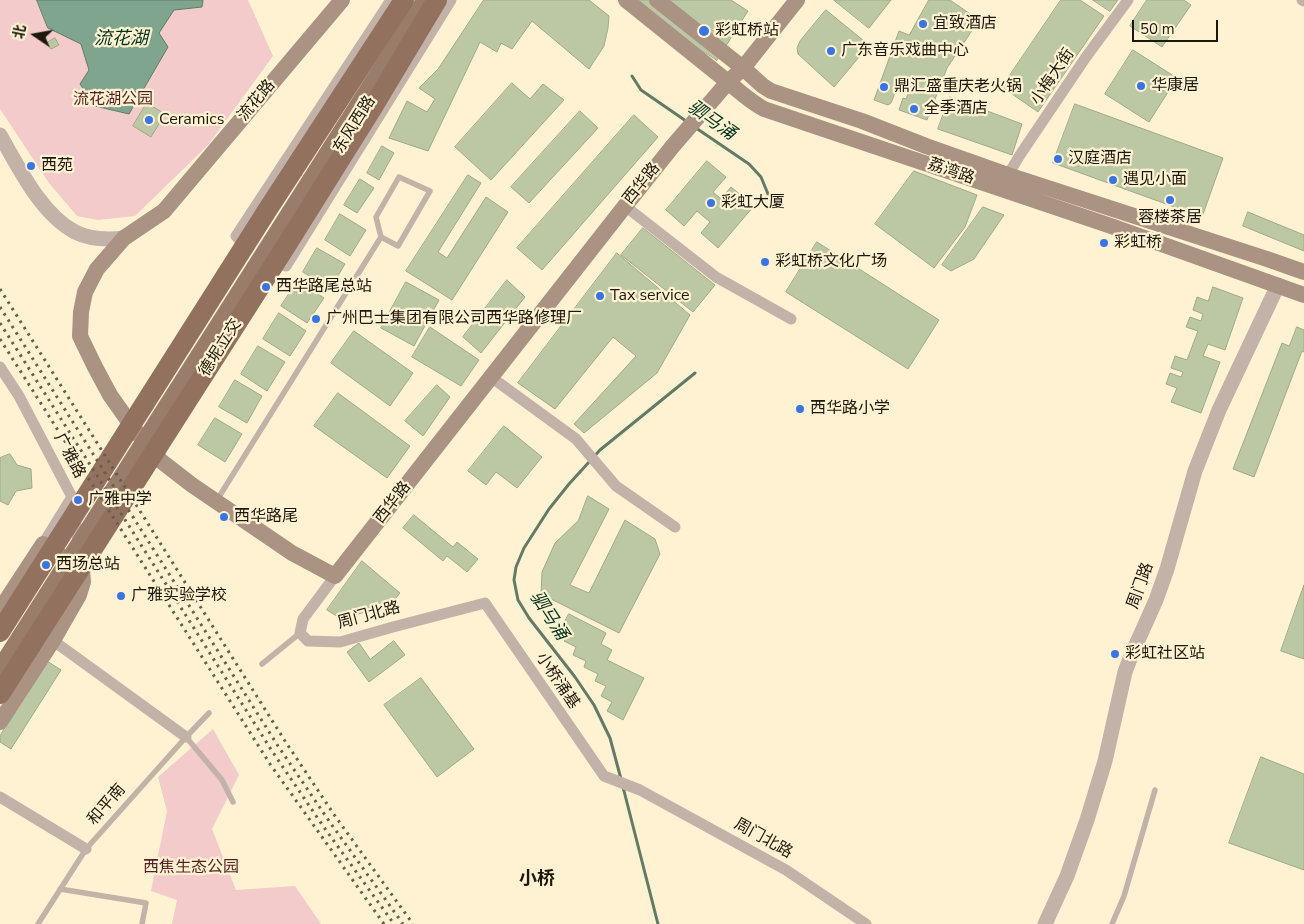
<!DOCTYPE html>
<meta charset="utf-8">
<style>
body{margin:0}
#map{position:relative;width:1304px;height:924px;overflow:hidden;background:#fff2d2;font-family:"Nunito Sans","Noto Sans SC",sans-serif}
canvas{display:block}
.north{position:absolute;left:10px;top:10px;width:50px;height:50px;-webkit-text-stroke:4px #fff2d2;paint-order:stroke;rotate:282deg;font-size:14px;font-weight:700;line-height:20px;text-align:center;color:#1c180d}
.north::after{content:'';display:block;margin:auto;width:18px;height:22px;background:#1c180d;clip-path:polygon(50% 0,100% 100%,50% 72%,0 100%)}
.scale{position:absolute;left:1132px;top:20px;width:86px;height:22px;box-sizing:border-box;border:2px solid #1c180d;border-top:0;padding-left:6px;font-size:15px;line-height:18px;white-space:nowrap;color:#1c180d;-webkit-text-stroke:4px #fff2d2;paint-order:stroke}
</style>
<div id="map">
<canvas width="1304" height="924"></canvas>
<div class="north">北</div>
<div class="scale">50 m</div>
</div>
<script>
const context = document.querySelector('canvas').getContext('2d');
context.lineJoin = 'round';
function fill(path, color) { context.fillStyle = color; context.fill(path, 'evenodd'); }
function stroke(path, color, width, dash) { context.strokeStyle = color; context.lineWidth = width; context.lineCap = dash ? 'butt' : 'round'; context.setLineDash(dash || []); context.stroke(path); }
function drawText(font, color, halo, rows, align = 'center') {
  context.font = font + ' "Nunito Sans","Noto Sans SC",sans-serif'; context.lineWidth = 4.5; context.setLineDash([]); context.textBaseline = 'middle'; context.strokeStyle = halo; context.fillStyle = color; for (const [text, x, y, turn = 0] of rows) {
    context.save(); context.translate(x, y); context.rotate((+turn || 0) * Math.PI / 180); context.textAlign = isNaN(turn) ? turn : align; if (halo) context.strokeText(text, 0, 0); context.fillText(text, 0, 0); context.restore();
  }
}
const green = new Path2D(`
 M0 0H248L273 56 208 145 135 216 98 220 77 216 49 183 0 109Z
 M213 729 239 775 212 829 236 890 295 886 321 924H172L177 900 151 891 167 811 158 777Z`);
const water = new Path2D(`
 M37 0H203L202 7 174 10 159 33 168 47 129 114 95 106 80 84 89 70 81 44 48 28Z`);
const stream = new Path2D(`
 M632 76 641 90 686 121
 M696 128 749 164 761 177 768 194
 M621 779 610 738 594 705 575 677 529 618 518 600 514 580 516 567 524 548 549 509 569 484 600 450 695 373
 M623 787 658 924`);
const building = new Path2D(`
 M484 0H589L609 16 608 28 604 46 589 69 532 21 512 49 501 43 497 52 480 42 428 151 389 138 407 101 427 112 435 99 419 88 438 69Z
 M625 0H731L748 11 717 60Z
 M834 0H891L869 28Z
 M929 0H950L979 20 947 68 927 120 899 110 903 98 906 99 912 84 900 80 891 103 888 105 874 100 899 31 909 35Z
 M1061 0H1080L1104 16 1038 112 1002 87Z
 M1093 0H1118L1110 11Z
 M1147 0H1184L1191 5 1162 47 1130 26Z
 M826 10 869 45 834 87 798 54 797 48 800 41Z
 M55 38 59 45 51 49 47 43Z
 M1133 50 1177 78 1149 122 1105 94Z
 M512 83 530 99 543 84 564 100 491 180 455 147Z
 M950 97 1022 124 1012 155 938 129Z
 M147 103 165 114 151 137 133 126Z
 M1075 104 1223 158 1202 217 1053 163Z
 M580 111 598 128 529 203 511 187Z
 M634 115 658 137 542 270 517 248Z
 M382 146 394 153 379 180 367 173Z
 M707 161 726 177 713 192 721 199 731 187 754 206 718 248 701 233 710 222 697 211 684 226 666 210Z
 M914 171 977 195 965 227 934 268 875 224Z
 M468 175 481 183 438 252 447 258 486 197 508 212 452 300 406 271Z
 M360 179 374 188 357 213 344 205Z
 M983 207 1004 215 974 259 951 271 942 265Z
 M1248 212 1304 235V251L1243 226Z
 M340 214 366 230 350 256 325 240Z
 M643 228 715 285 693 312 621 255Z
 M817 242 939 320 908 369 786 292Z
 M317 248 345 264 330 289 303 272Z
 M617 253 690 315 657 373 584 433 574 424 636 356 613 337 555 409 518 383Z
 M507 280 525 297 481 353 463 337Z
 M298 281 324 298 307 323 281 306Z
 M406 282 439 300 414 346 381 328Z
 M1213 287 1243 298 1225 350 1208 344 1203 356 1220 362 1201 413 1171 402 1177 388 1166 384 1170 373 1181 377 1183 372 1171 368 1175 356 1187 360 1198 331 1186 327 1190 317 1201 321 1203 314 1193 310 1197 297 1208 301Z
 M279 313 306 331 290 356 263 339Z
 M430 327 479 360 461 386 412 357Z
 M1297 327 1304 330V352L1302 351 1254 477 1233 469 1282 343 1289 346Z
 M354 331 413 373 390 406 331 363Z
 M258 346 285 362 267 391 241 374Z
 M235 380 262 396 247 423 219 407Z
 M437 385 450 397 423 436 405 421Z
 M338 393 410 446 387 478 314 426Z
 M215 418 242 434 225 462 198 445Z
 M504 426 542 457 517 488 496 472 486 485 468 471Z
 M10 454 17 465 31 469 32 488 16 491 8 505 0 501V458Z
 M588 496 609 509 570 585 589 593 625 520 655 539 660 554 619 633 541 594 542 572 555 543 578 521Z
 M414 515 453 547 457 542 478 559 467 572 447 556 443 561 403 528Z
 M362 561 400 593 392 603 346 618 338 617 327 610Z
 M1304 585V659L1281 651Z
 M569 614 606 633 601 644 612 650 607 660 644 678 623 720 607 711 612 702 601 696 606 686 595 681 598 674 584 667 586 661 573 655 576 647 564 641 567 635 560 631Z
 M394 641 405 655 369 682 347 652 359 643 370 659Z
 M47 661 61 670 11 749 0 742V736Z
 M421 678 474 749 437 777 384 705Z
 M1261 757 1304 774V870L1229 843Z`);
const service = new Path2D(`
 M217 500 381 237 376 217 399 177 430 191 398 246 381 237
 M262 664 300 633
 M186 737 222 780 233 802
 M60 889 146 903 142 924
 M38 924 86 849 186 737 209 713
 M1112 924 1124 896 1155 790`);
const minor = new Path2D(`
 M1302 0 1304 1
 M1008 175 1020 155 1086 57 1128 0
 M625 206 716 277 791 319
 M246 248 236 236 391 0
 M272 261 286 266 451 0
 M0 367 19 396 72 497 79 546
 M491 377 576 439 616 486 675 527
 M43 544 72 497
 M335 576 303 619 300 633 308 641 340 642 393 627 485 603 604 776 640 790 786 870 866 924
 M52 642H55L186 737
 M0 797 86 849`);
const tertiary = new Path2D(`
 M0 135C19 168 41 214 75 232 91 240 108 240 124 238
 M1045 924 1067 876 1087 820 1105 761 1125 672 1131 656 1156 600 1167 569 1195 471 1219 410 1278 285`);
const secondary = new Path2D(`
 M342 0 164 211 124 238 97 269 85 292 81 312 80 336 95 367 110 395 134 429 161 461 192 485 292 553 335 576 625 206 672 147 728 82 743 68 797 0
 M626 0 728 82C740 92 751 102 764 109L1111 226 1304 295
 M657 0 743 68 763 86 771 91 862 121 926 146 1008 175 1267 259 1304 272
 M0 610 43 544 82 570 83 582 79 595 52 642 0 722`);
const primary = new Path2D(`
 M0 670 426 0`);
const trunk = new Path2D(`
 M0 632 268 209 404 0
 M0 694 286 246 373 107 437 0`);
const rail = new Path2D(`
 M0 289 285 741 335 816 413 924
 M0 307 278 746 329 821 403 924
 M0 323 272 751 323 826 394 924
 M0 339 270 764 384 924`);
const markers = [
 [923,24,5,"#3874e3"],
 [704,31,6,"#3874e3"],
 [831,51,5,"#3874e3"],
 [1141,86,5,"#3874e3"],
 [884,87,5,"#3874e3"],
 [914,109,5,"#3874e3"],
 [149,120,5,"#3874e3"],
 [1058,159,5,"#3874e3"],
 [31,166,5,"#3874e3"],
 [1113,180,5,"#3874e3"],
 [1170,200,5,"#3874e3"],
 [711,203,5,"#3874e3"],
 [1104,243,5,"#3874e3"],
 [765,262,5,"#3874e3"],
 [266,287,5,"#3874e3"],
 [600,296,5,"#3874e3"],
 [316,319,5,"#3874e3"],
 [800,409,5,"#3874e3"],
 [78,500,5,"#3874e3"],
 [224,517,5,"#3874e3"],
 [46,565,5,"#3874e3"],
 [121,596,5,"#3874e3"],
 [1115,654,5,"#3874e3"]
];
const poiNames = [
 ["宜致酒店",933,24],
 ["彩虹桥站",715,31],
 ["广东音乐戏曲中心",841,51],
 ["华康居",1151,86],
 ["鼎汇盛重庆老火锅",894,87],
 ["全季酒店",924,109],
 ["Ceramics",159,120],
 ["汉庭酒店",1068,159],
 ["西苑",41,166],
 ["遇见小面",1123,180],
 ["彩虹大厦",721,203],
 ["蓉楼茶居",1170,218,"center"],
 ["彩虹桥",1114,243],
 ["彩虹桥文化广场",775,262],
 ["西华路尾总站",276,287],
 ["Tax service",610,296],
 ["广州巴士集团有限公司西华路修理厂",326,319],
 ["西华路小学",810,409],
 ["广雅中学",88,500],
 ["西华路尾",234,517],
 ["西场总站",56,565],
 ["广雅实验学校",131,596],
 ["彩虹社区站",1125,654]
];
const streetNames = [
 ["小梅大街",1053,77,-56],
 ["流花路",257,101,-50],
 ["东风西路",355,125,-58],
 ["荔湾路",951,172,19],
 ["西华路",642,184,-51],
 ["德坭立交",221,348,-58],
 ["广雅路",69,456,62],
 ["西华路",393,503,-52],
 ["周门路",1141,586,-70],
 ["周门北路",369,616,-15],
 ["小桥涌基",557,681,56],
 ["和平南",107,805,-49],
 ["周门北路",763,839,29]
];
const parkNames = [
 ["流花湖公园",113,100],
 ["西焦生态公园",191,868]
];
const waterNames = [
 ["流花湖",121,40],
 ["驷马涌",711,121,35],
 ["驷马涌",548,616,57]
];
const neighbourhoodNames = [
 ["小桥",537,880]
];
fill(green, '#f2cbca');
fill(water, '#80a58e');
stroke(water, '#627b67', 1);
stroke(stream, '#627b67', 3);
fill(building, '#bcc8a3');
stroke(building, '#9fa98b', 1);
stroke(service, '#c3b2a8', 5.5);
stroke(minor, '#c3b2a8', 11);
stroke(tertiary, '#c3b2a8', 15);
stroke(secondary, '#ab9384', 16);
stroke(primary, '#997c6a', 19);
stroke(trunk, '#92725f', 20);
stroke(rail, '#665f4d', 3, [2.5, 5]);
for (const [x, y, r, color] of markers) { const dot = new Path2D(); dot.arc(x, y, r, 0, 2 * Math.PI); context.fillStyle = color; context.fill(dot); stroke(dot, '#fff2d2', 2); }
drawText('16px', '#1c180d', '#fff2d2', poiNames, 'left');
drawText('16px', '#1c180d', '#fff2d2', streetNames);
drawText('16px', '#561e22', '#fff2d2', parkNames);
drawText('italic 18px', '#02341d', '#fff2d2', waterNames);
drawText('bold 18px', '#1c180d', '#fff2d2', neighbourhoodNames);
</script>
